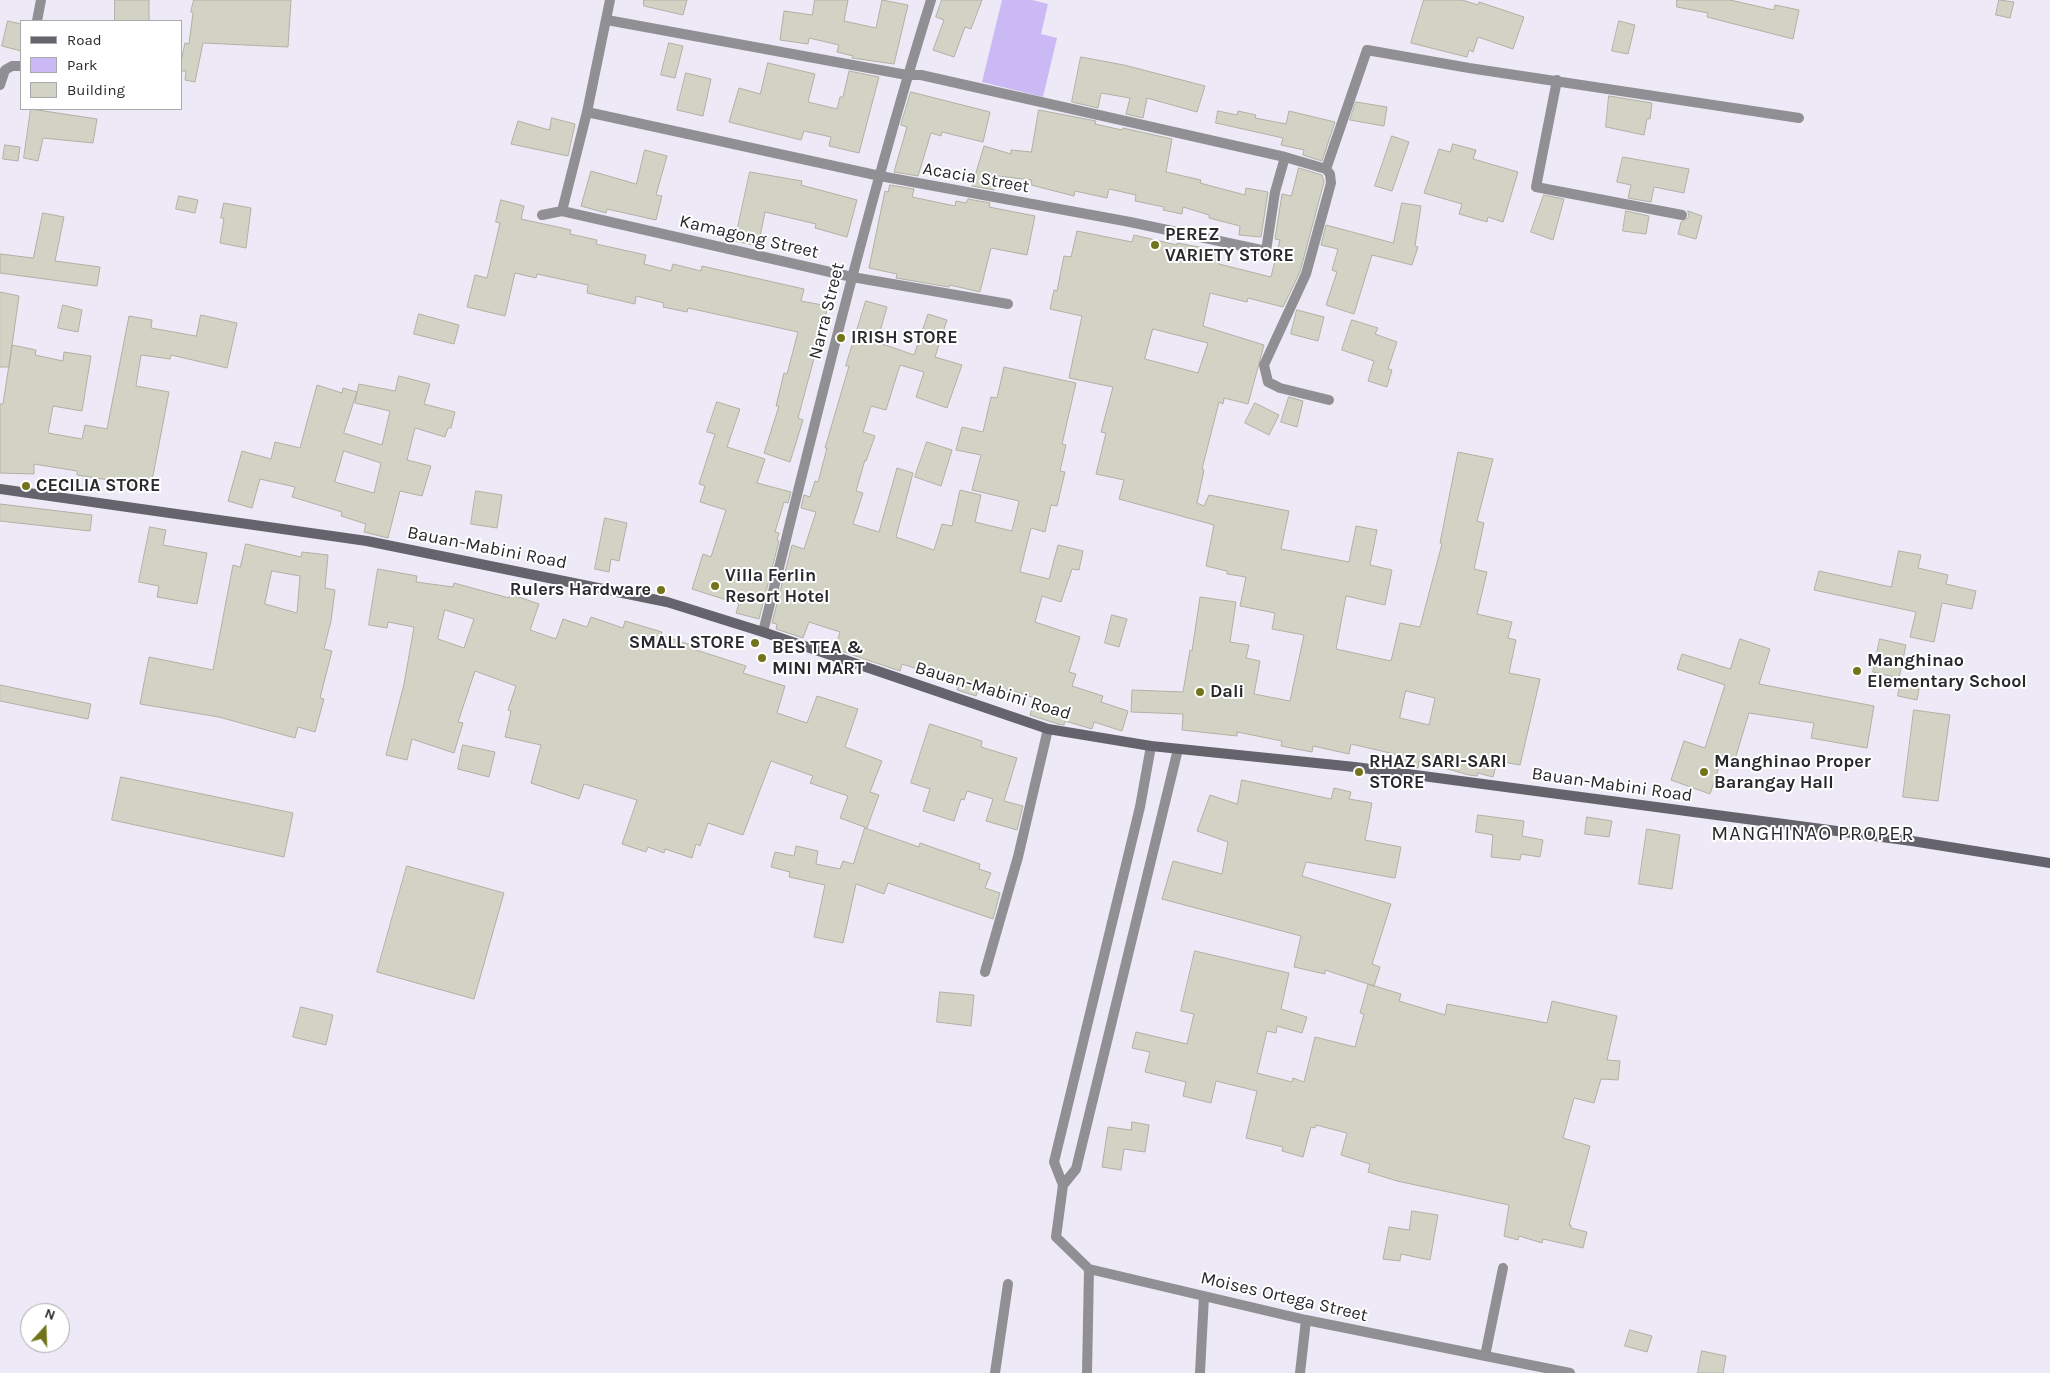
<!DOCTYPE html>
<style>
body{margin:0}
#map{position:relative;width:2050px;height:1373px;overflow:hidden;background:#ede9f6;font-family:Karla,sans-serif}
canvas{display:block}
.legend{position:absolute;left:20px;top:20px;width:162px;height:90px;box-sizing:border-box;background:#fff;border:1px solid #a9a9ab;margin:0;padding:6px 9px;list-style:none;font-size:15px;color:#29282d}
.legend li{display:flex;align-items:center;gap:10px;height:25px}
.legend b{width:25px;border:1px solid #a9a9ab}
.north{position:absolute;left:20px;top:1303px;width:50px;height:50px;box-sizing:border-box;background:#fff;border:1px solid #a9a9ab;border-radius:50%;rotate:20deg;font-size:14px;font-weight:700;line-height:20px;text-align:center;color:#29282d}
.north::after{content:'';display:block;margin:auto;width:18px;height:22px;background:#72741b;clip-path:polygon(50% 0,100% 100%,50% 72%,0 100%)}
</style>
<div id="map">
<canvas width="2050" height="1373"></canvas>
<ul class="legend">
<li><b style="height:6px;background:#65636b"></b>Road</li>
<li><b style="height:14px;background:#cbb9f5"></b>Park</li>
<li><b style="height:14px;background:#d2d3c5"></b>Building</li>
</ul>
<div class="north">N</div>
</div>
<script>
const context = document.querySelector('canvas').getContext('2d');
context.lineJoin = 'round';
function fill(path, color) { context.fillStyle = color; context.fill(path, 'evenodd'); }
function stroke(path, color, width, dash) { context.strokeStyle = color; context.lineWidth = width; context.lineCap = dash ? 'butt' : 'round'; context.setLineDash(dash || []); context.stroke(path); }
function drawText(font, color, halo, rows, align = 'center') {
  context.font = font + ' Karla,sans-serif'; context.lineWidth = 4; context.setLineDash([]); context.textBaseline = 'middle'; context.strokeStyle = halo; context.fillStyle = color; for (const [text, x, y, turn = 0] of rows) {
    context.save(); context.translate(x, y); context.rotate((+turn || 0) * Math.PI / 180); context.textAlign = isNaN(turn) ? turn : align; if (halo) context.strokeText(text, 0, 0); context.fillText(text, 0, 0); context.restore();
  }
}
const green = new Path2D(`
 M1002 0H1032L1048 4 1041 34 1057 38 1043 97 982 82Z`);
const building = new Path2D(`
 M115 0H149V21H115Z
 M194 0H291L288 47 203 43 195 82 185 80 186 71H181V62L185 43 189 44 193 13 191 12Z
 M644 0H687L683 15 644 6Z
 M815 0H848L844 21 876 28 882 0 908 5 894 64 852 58 853 56 837 52 839 45 809 38 808 44 780 40 784 11 812 15Z
 M942 0H982L971 29 965 27 954 57 933 50 944 20 936 17Z
 M1424 0H1462L1478 5 1479 2 1524 17 1513 49 1478 37 1473 52 1469 50 1467 57 1411 43Z
 M1677 0H1730L1774 10 1775 5 1799 10 1793 39 1707 17 1708 13 1677 7Z
 M1999 0 2014 2 2010 18 1996 15Z
 M8 21 21 24V51L2 46Z
 M1619 21 1635 25 1628 54 1612 51Z
 M669 43 683 46 675 78 661 75Z
 M1081 57 1124 65 1205 86 1197 112 1147 98 1143 118 1126 114 1130 98 1101 93 1098 108 1072 102Z
 M768 63 815 74 808 102 837 109 840 97H843L849 71 879 77 859 153 829 146 831 137 804 131 801 140 729 122 739 88 760 94Z
 M686 73 711 79 703 116 677 110Z
 M911 92 990 112 983 142 942 132 941 136 931 133 918 176 894 172 907 127 901 125Z
 M1609 96 1652 103 1650 119H1647L1644 135 1606 127Z
 M1356 102 1387 107 1384 126 1350 120Z
 M31 109 97 119 93 143 43 138 38 161 24 158Z
 M1039 110 1096 121 1095 124 1122 130 1123 128 1172 139 1166 172 1201 180 1200 183 1245 195 1246 188 1268 192 1261 237 1239 235 1240 226 1209 218V215L1183 207 1182 214 1163 210 1164 207 1135 201 1136 195 1109 189 1107 198 1075 191 1074 196 1031 185 1032 180 998 176 994 190 972 186 984 146 1011 154V150L1031 152Z
 M1218 111 1237 115 1238 111 1256 115 1255 118 1286 124 1289 111 1335 122 1322 161 1303 155 1304 150 1281 145 1283 138 1216 123Z
 M552 118 575 124 568 156 511 144 518 121 549 130Z
 M1392 136 1409 142 1392 191 1375 186Z
 M1453 144 1476 150 1473 159 1518 172 1503 222 1488 217 1487 222 1459 214 1462 204 1424 193 1439 149 1450 152Z
 M5 145 20 147 18 161 3 159Z
 M645 150 667 156 656 195 662 196 656 220 607 209 606 213 581 206 591 171 636 184Z
 M1623 157 1689 169 1684 193 1654 187 1651 202 1628 198 1631 185 1617 182Z
 M1299 168 1322 175 1324 182 1300 272 1283 307 1248 298 1247 302 1210 293 1203 326 1264 345 1248 404 1224 398 1223 404 1219 402 1202 469 1204 470 1197 503 1204 506 1209 495 1289 511 1281 549 1349 562 1356 526 1377 530 1370 565 1392 570 1385 605 1346 596 1336 649 1391 661 1400 623 1420 627 1442 544 1440 543 1458 452 1493 459 1477 521 1484 523 1474 569 1487 572 1477 614 1512 622 1508 638 1516 640 1509 673 1540 679 1520 765 1497 761 1493 777 1478 773 1477 776 1469 775 1419 761 1418 768 1396 766 1399 755 1351 744 1349 754 1313 746 1312 752 1281 746 1282 741 1237 732V736L1182 730 1183 714 1131 712 1132 690 1183 692 1190 650 1192 651 1200 597 1236 602 1230 642 1249 645 1246 658 1260 661 1254 694 1290 701 1304 635 1272 629 1275 613 1240 606 1246 577 1227 574V571L1206 566 1214 525 1119 499 1124 480 1096 474 1106 433 1101 432 1113 387 1069 378 1082 316 1050 309 1054 290 1057 291 1064 256 1071 257 1077 231 1132 242 1134 235 1177 245V243L1221 251 1219 264 1271 277 1280 240 1275 239 1282 194 1291 196ZM1153 329 1208 343 1198 373 1145 359ZM1406 691 1435 698 1429 725 1400 718Z
 M750 172 802 181 801 185 857 200 847 237 815 228 816 224 765 212 758 246 735 241Z
 M890 185 914 189 912 197 955 206 956 201 966 203 968 199 990 203 989 207 1035 216 1027 255 991 248 980 292 950 285 949 287 896 278 897 274 869 268 885 191 888 192Z
 M1544 195 1564 199 1553 240 1531 232Z
 M179 196 198 200 195 213 176 209Z
 M501 200 524 206 521 219 571 230 570 234 597 240 596 244 646 255 644 264 671 271 673 264 701 271 702 266 804 289 801 301 828 306 798 418 803 420 790 462 764 453 779 406H776L784 373 787 374 798 332 688 308 687 312 663 307 664 303 636 296 635 304 587 293 588 285 537 274 536 278 515 273 505 316 467 307 475 275 487 278 500 223 496 222Z
 M224 203 251 208 246 248 220 243 224 218H221Z
 M1402 203 1421 206 1415 246 1418 247 1412 265 1372 255 1354 314 1326 305 1337 272 1332 270 1338 249 1321 245 1326 225 1393 243Z
 M1626 211 1649 216 1646 234 1623 231Z
 M1688 211 1702 216 1696 239 1678 234 1681 222 1689 217Z
 M43 213 64 217 55 261 100 267 97 286 0 273V254L33 258Z
 M0 292 19 296 9 367H0Z
 M866 301 887 307 877 342 914 355 928 314 947 320 935 357 962 365 947 408 916 397 924 372 900 365 886 410 871 406 863 432 875 436 866 461 865 460 856 491 863 493 853 524 879 532 897 468 913 473 896 537 934 550 942 524 952 526 960 490 981 495 975 522 1012 531 1019 501 972 490 981 455 956 450 962 427 983 432 991 397 997 398 1004 367 1076 383 1062 444 1066 445 1060 471 1065 472 1057 506 1051 505 1045 532 1031 528 1020 572 1049 579 1058 545 1083 551 1079 570 1072 569 1061 602 1042 596 1035 622 1080 637 1069 672 1076 674 1072 686 1103 696 1101 702 1128 711 1122 731 1094 722 1092 729 1065 721 1064 725 1058 724 1030 715 1035 698 1007 689 1006 692 980 684 976 696 957 690 959 684 936 677 937 675 902 664 900 671 835 649 840 632 809 622 803 638 776 629 777 624 772 623 792 545 804 549 816 512 801 508 804 495 810 497 815 481 818 482 827 448H825L849 366H846Z
 M63 305 82 310 78 332 58 328Z
 M1297 310 1324 317 1318 341 1291 334Z
 M419 314 459 325 454 344 414 334Z
 M201 315 237 323 227 368 171 355 170 359 141 355 136 386 169 392 150 491 120 485 121 482 77 475V471L34 464V474L0 473V404H3L12 345 36 350 35 355 63 361 64 352 91 356 82 411 53 406 48 433 82 439 85 425 107 429 129 316 152 320 151 328 196 336Z
 M1352 320 1378 328 1375 334 1397 342 1388 369 1392 370 1387 387 1368 381 1374 361 1342 350Z
 M399 376 430 384 424 404 455 412 451 428H448L445 437 415 428 407 460 431 466 422 496 400 491 388 538 364 532 366 524 341 516 342 512 292 497 295 487 260 479 252 508 228 501 242 451 271 459 275 442 300 448 317 385 342 393 343 388 357 392 359 384 395 391ZM357 392 355 403 390 411 382 445 344 433ZM344 451 381 463 374 493 335 482Z
 M1289 397 1303 401 1297 427 1281 422Z
 M717 402 740 409 727 447 765 459 757 483 791 492 788 503 784 502 775 532 779 533 777 540 779 541 759 619 736 613 739 604 692 589 703 554 711 557 726 510 700 502 705 486 699 484 715 434 707 432Z
 M1255 403 1279 415 1269 435 1245 423Z
 M927 442 952 450 941 486 915 477Z
 M476 491 502 495 497 528 471 524Z
 M0 504 92 515 90 531 0 521Z
 M605 518 627 523 619 561 611 559 609 572 595 569Z
 M150 527 166 530 163 545 207 553 197 604 157 597 159 586 139 582Z
 M246 544 301 557 302 552 328 555 325 588 335 590 331 621 324 649 332 651 320 698 324 699 315 732 298 727 295 738 219 717 140 704 149 657 213 670 233 565 240 567ZM272 571 300 576 297 613 265 604Z
 M1899 551 1921 555 1918 568 1948 575 1946 584 1976 591 1972 609 1942 603 1934 642 1910 637 1916 612 1814 590 1819 571 1891 587Z
 M378 569 417 576 416 582 453 587 454 583 509 598 510 594 539 604 530 630 556 639 563 619 587 627 591 617 623 628 625 621 662 632 661 635 691 645 690 648 746 666 743 673 785 686 777 713 807 723 817 696 858 709 845 747 882 761 870 792 879 795 867 828 840 818 848 796 810 783 813 776 771 761 743 835 708 823 700 846 696 844 692 858 665 849 664 853 648 847 646 852 622 844 637 800 584 784 579 799 531 783 541 745 505 737 511 711 508 710 516 686 475 671 458 722 463 723 454 753 412 739 407 760 386 755 404 684 414 627 388 622 387 628 369 625ZM445 610 474 619 464 648 438 639Z
 M1112 615 1127 619 1119 647 1105 643Z
 M1740 639 1770 649 1759 684 1874 706 1867 748 1811 738 1814 723 1749 713 1735 759 1723 755 1710 794 1671 780 1684 741 1705 748 1725 685 1677 669 1682 654 1730 669Z
 M1880 639 1906 645 1899 678 1873 672Z
 M1901 680 1920 684 1917 700 1898 696Z
 M0 685 91 704 88 719 0 701Z
 M1914 710 1950 715 1938 801 1903 797Z
 M930 724 982 741 981 747 1017 758 1004 801 1023 806 1017 830 986 821 993 799 967 791 964 800 961 799 954 821 923 811 930 789 911 783Z
 M463 745 495 752 489 777 458 769Z
 M121 777 293 813 284 857 112 820Z
 M1242 780 1331 799 1334 788 1351 792 1349 799 1372 803 1365 840 1401 847 1395 878 1306 862 1302 876 1391 904 1372 964 1380 967 1374 986 1325 970V974L1294 967 1301 936 1162 899 1173 861 1222 874 1228 842 1197 831 1210 795 1237 804Z
 M1478 815 1524 821 1522 836 1543 840 1540 857 1521 854 1520 860 1491 857 1493 835 1476 832Z
 M1587 817 1612 821 1609 837 1585 834Z
 M865 828 919 847 920 843 980 864 979 869 991 873 985 888 1000 893 993 919 888 883 884 894 856 884 843 943 814 937 825 885 789 877 790 872 771 867 775 852 794 856 796 846 818 851 816 864 840 869 843 861 853 864Z
 M1647 829 1680 835 1672 889 1639 884Z
 M407 866 504 893 474 999 377 972Z
 M1195 951 1289 973 1281 1009 1307 1017 1302 1033 1277 1026 1276 1033 1267 1031 1257 1073 1292 1082 1293 1078 1304 1082 1315 1037 1355 1047 1364 1014 1360 1013 1368 984 1401 994 1399 1001 1445 1015 1447 1004 1547 1023 1552 1001 1617 1016 1607 1060 1620 1061 1618 1080 1601 1079 1594 1103 1574 1098 1563 1138 1590 1146 1569 1225H1571V1228L1587 1232 1583 1248 1543 1239 1542 1243 1519 1236 1518 1240 1504 1236 1509 1205 1397 1181 1368 1172 1370 1164 1341 1155 1347 1133 1316 1125 1315 1128 1311 1127 1303 1157 1282 1151 1283 1147 1246 1138 1257 1091 1216 1081 1211 1103 1183 1096 1186 1082 1145 1072 1150 1052 1132 1048 1136 1032 1187 1044 1194 1014 1181 1011Z
 M940 992 974 995 971 1026 937 1022Z
 M301 1007 333 1015 326 1045 293 1037Z
 M1132 1122 1149 1125 1145 1152 1124 1149 1121 1170 1102 1167 1108 1127 1131 1130Z
 M1412 1211 1438 1215 1430 1260 1401 1254 1400 1261 1383 1259 1389 1227 1409 1230Z
 M1630 1330 1652 1336 1647 1352 1625 1346Z
 M1702 1351 1726 1356 1723 1373H1698Z`);
const street = new Path2D(`
 M607 20 907 75H921L1285 157 1326 169 1330 174 1331 183 1306 274 1264 365 1268 382 1280 388 1329 400
 M37 21 41 0
 M1557 80 1536 187 1682 215
 M0 85 5 70 12 66H21
 M587 112 880 176 1130 222 1266 251 1275 192 1285 157
 M1326 169 1367 50 1469 68 1799 118
 M562 211 587 112 610 0
 M542 215 562 211 852 277 1008 304
 M763 632C816 420 866 208 931 0
 M1151 746 1140 807 1054 1162 1063 1185 1056 1237 1089 1269 1306 1320 1570 1373
 M985 972 1018 857 1048 729
 M1063 1185 1076 1169 1178 749
 M1485 1356 1503 1268
 M995 1373 1008 1284
 M1087 1373 1089 1269
 M1200 1373 1204 1296
 M1300 1373 1306 1320`);
const secondary = new Path2D(`
 M0 489 367 541 667 602 763 632 1048 729 1151 746 1355 767 1912 841 2050 863`);
const markers = [
 [1155,245,5,"#72741b"],
 [841,338,5,"#72741b"],
 [26,486,5,"#72741b"],
 [715,586,5,"#72741b"],
 [661,590,5,"#72741b"],
 [755,643,5,"#72741b"],
 [762,658,5,"#72741b"],
 [1857,671,5,"#72741b"],
 [1200,692,5,"#72741b"],
 [1359,772,5,"#72741b"],
 [1704,772,5,"#72741b"]
];
const streetNames = [
 ["Acacia Street",976,178,10],
 ["Kamagong Street",749,237,13],
 ["Narra Street",827,311,-76],
 ["Bauan-Mabini Road",487,548,11],
 ["Bauan-Mabini Road",993,691,17],
 ["Bauan-Mabini Road",1612,785,8],
 ["Moises Ortega Street",1284,1297,13]
];
const poiNames = [
 ["PEREZ",1165,235],
 ["VARIETY STORE",1165,256],
 ["IRISH STORE",851,338],
 ["CECILIA STORE",36,486],
 ["Villa Ferlin",725,576],
 ["Resort Hotel",725,597],
 ["Rulers Hardware",651,590,"right"],
 ["SMALL STORE",745,643,"right"],
 ["BES TEA &",772,648],
 ["MINI MART",772,669],
 ["Manghinao",1867,661],
 ["Elementary School",1867,682],
 ["Dali",1210,692],
 ["RHAZ SARI-SARI",1369,762],
 ["STORE",1369,783],
 ["Manghinao Proper",1714,762],
 ["Barangay Hall",1714,783]
];
const quarterNames = [
 ["MANGHINAO PROPER",1813,834]
];
fill(green, '#cbb9f5');
fill(building, '#d2d3c5');
stroke(building, '#b0b1a4', 1);
stroke(street, '#908f94', 10);
stroke(secondary, '#65636b', 10);
for (const [x, y, r, color] of markers) { const dot = new Path2D(); dot.arc(x, y, r, 0, 2 * Math.PI); context.fillStyle = color; context.fill(dot); stroke(dot, '#fff', 2); }
drawText('18px', '#29282d', '#fff', streetNames);
drawText('bold 18px', '#29282d', '#fff', poiNames, 'left');
context.letterSpacing = '1px';
drawText('20px', '#29282d', '#fff', quarterNames);
context.letterSpacing = '0px';
</script>
